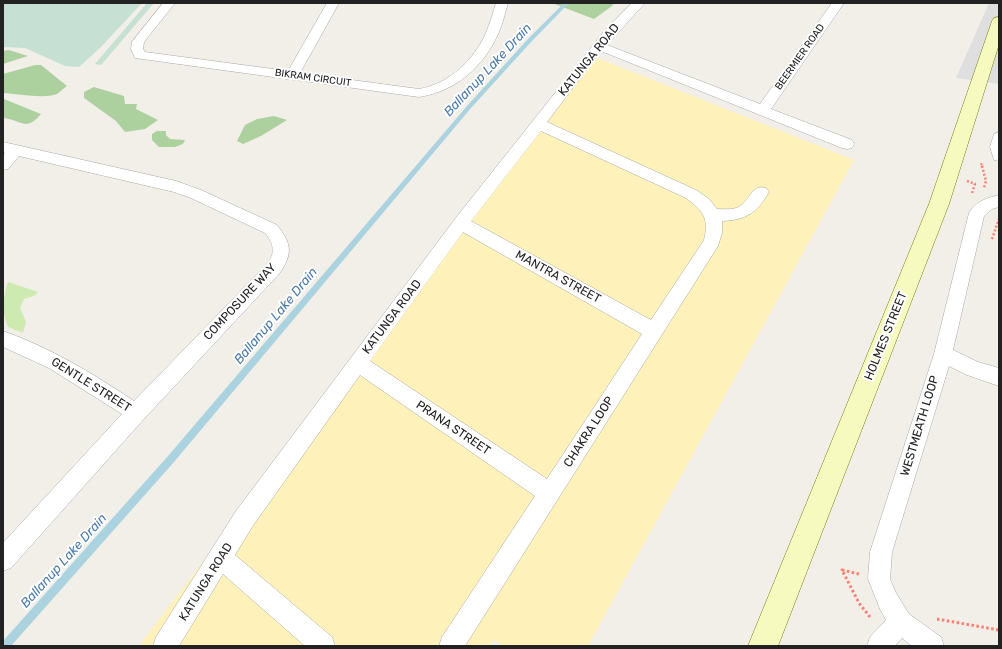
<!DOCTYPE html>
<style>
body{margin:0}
#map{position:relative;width:1002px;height:649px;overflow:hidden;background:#f2efe9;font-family:Rubik,sans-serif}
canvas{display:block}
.frame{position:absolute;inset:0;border:4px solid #222;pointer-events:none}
</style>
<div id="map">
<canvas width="1002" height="649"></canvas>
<div class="frame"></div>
</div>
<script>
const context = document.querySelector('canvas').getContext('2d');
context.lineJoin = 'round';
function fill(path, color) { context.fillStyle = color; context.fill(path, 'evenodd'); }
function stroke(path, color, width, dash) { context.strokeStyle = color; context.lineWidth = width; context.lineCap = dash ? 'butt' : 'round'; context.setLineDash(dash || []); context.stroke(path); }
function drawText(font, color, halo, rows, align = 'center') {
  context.font = font + ' Rubik,sans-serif'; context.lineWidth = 4; context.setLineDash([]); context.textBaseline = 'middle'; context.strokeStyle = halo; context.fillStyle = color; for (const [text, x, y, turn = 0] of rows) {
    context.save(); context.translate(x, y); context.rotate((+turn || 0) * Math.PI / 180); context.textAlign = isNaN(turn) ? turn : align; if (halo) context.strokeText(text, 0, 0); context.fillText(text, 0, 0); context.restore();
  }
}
const residential = new Path2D(`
 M989 3H999V84L956 78Z`);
const grass = new Path2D(`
 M8 282 38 292 34 296 24 299 20 308 26 322 23 333 8 327C1 311 3 298 8 282Z`);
const forest = new Path2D(`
 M552 3H614L612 6 594 19Z
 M9 50 28 56 3 64V51Z
 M35 65H41L67 86C64 88 60 92 57 94 44 99 18 94 3 93V74Z
 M94 87 124 96 125 104H137L136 109 158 120 145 129 125 132 116 121 84 98V92Z
 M4 99 41 114C25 133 21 119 3 118V100Z
 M274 116 287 120 261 136 243 144 237 141 245 125 257 119Z
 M157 131H166V135L170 139 185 140 183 144 175 147H159L152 140V134Z`);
const wetland = new Path2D(`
 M3 3H142L101 47 79 67 65 66 25 48 3 47Z
 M147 3H154L101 65 95 64Z`);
const sand = new Path2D(`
 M587 54 854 160 588 646H502L494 639 490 646H139Z`);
const stream = new Path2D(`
 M564 3H569L531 42 471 108 174 462 11 646H3V641L168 456 467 106 527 40Z`);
const pathFar2 = new Path2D(`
 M982 167 981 164 984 165`);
const pathFar1 = new Path2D(`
 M982 166 986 181 984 188
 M967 181 975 184 972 193
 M992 239 999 219`);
const path = new Path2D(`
 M859 574 842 570 859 603 870 617
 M937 619 999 630`);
const minor = new Path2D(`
 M163 3H175L144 42 143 49 145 52 288 71 327 3H339L300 73 419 89C449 84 474 60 486 33 490 23 493 13 496 3H508C505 13 503 23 499 32 484 67 456 91 419 97L135 58 131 49 132 42Z
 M632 3H645L607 45 760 104 832 3H844L771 109 852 140 854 144 852 148 847 149 842 148 601 51 547 122 696 190 709 199 717 209C723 209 731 210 736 208 750 204 750 183 766 188L769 192C757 213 746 220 722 221V233L718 246 465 646H439L442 637 535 496 360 375 252 527 235 555 332 637 335 646H305L223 574 179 646H153L156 637 236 511 455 219 605 30ZM541 131 686 198C702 210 710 218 704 240L651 320 471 221ZM463 232 642 334 547 479 370 361Z
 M999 132V161L994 160 990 147 994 134Z
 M3 142 176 181 201 190 277 225C292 244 293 254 279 274L143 420 11 568 3 571V543L122 414 49 368 3 347V331C51 348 92 373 134 401L267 264C276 253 274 244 265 233L191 198 174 192 19 156 8 169 3 170V155L5 153 3 152Z
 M999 195V207L992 209 984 216 953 350 978 362 999 368V386L967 375 949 366 892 552 890 579 896 593 909 614 941 637 944 646H912L902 638 895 646H867L870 637 886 620 880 609 868 579 870 552 934 354 969 213C976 201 987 198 999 195Z`);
const secondary = new Path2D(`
 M999 17V44L949 204 778 646H748L929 204 992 21 994 18Z`);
const farStreetnames = [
 ["BEERMIER ROAD",800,57,-55],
 ["BIKRAM CIRCUIT",313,78,8]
];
const streetNames = [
 ["KATUNGA ROAD",589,60,-51],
 ["MANTRA STREET",558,277,29],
 ["COMPOSURE WAY",240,302,-47],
 ["KATUNGA ROAD",392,317,-53],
 ["HOLMES STREET",886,336,-68],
 ["GENTLE STREET",91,385,32],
 ["WESTMEATH LOOP",920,426,-73],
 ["PRANA STREET",453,428,34],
 ["CHAKRA LOOP",589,432,-57],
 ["KATUNGA ROAD",206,582,-58]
];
const waterNames = [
 ["Ballanup Lake Drain",488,70,-47],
 ["Ballanup Lake Drain",276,316,-50],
 ["Ballanup Lake Drain",64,561,-48]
];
fill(residential, '#e0dfdf');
fill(grass, '#cdebb0');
fill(forest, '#add19e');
fill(wetland, '#c6e0d4');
fill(sand, '#fff1ba');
fill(stream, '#aad3df');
stroke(minor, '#a9a9a9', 1);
stroke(secondary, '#707d05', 1);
stroke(pathFar2, '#fa8072', 2, [1.5, 1.5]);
stroke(pathFar1, '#fa8072', 2.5, [2, 2]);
stroke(path, '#fa8072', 3, [2.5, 2.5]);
fill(minor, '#fff');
fill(secondary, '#f7fabf');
drawText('10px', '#222', '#fff', farStreetnames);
drawText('12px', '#222', '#fff', streetNames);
drawText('italic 13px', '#4a7aab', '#fff', waterNames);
</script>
